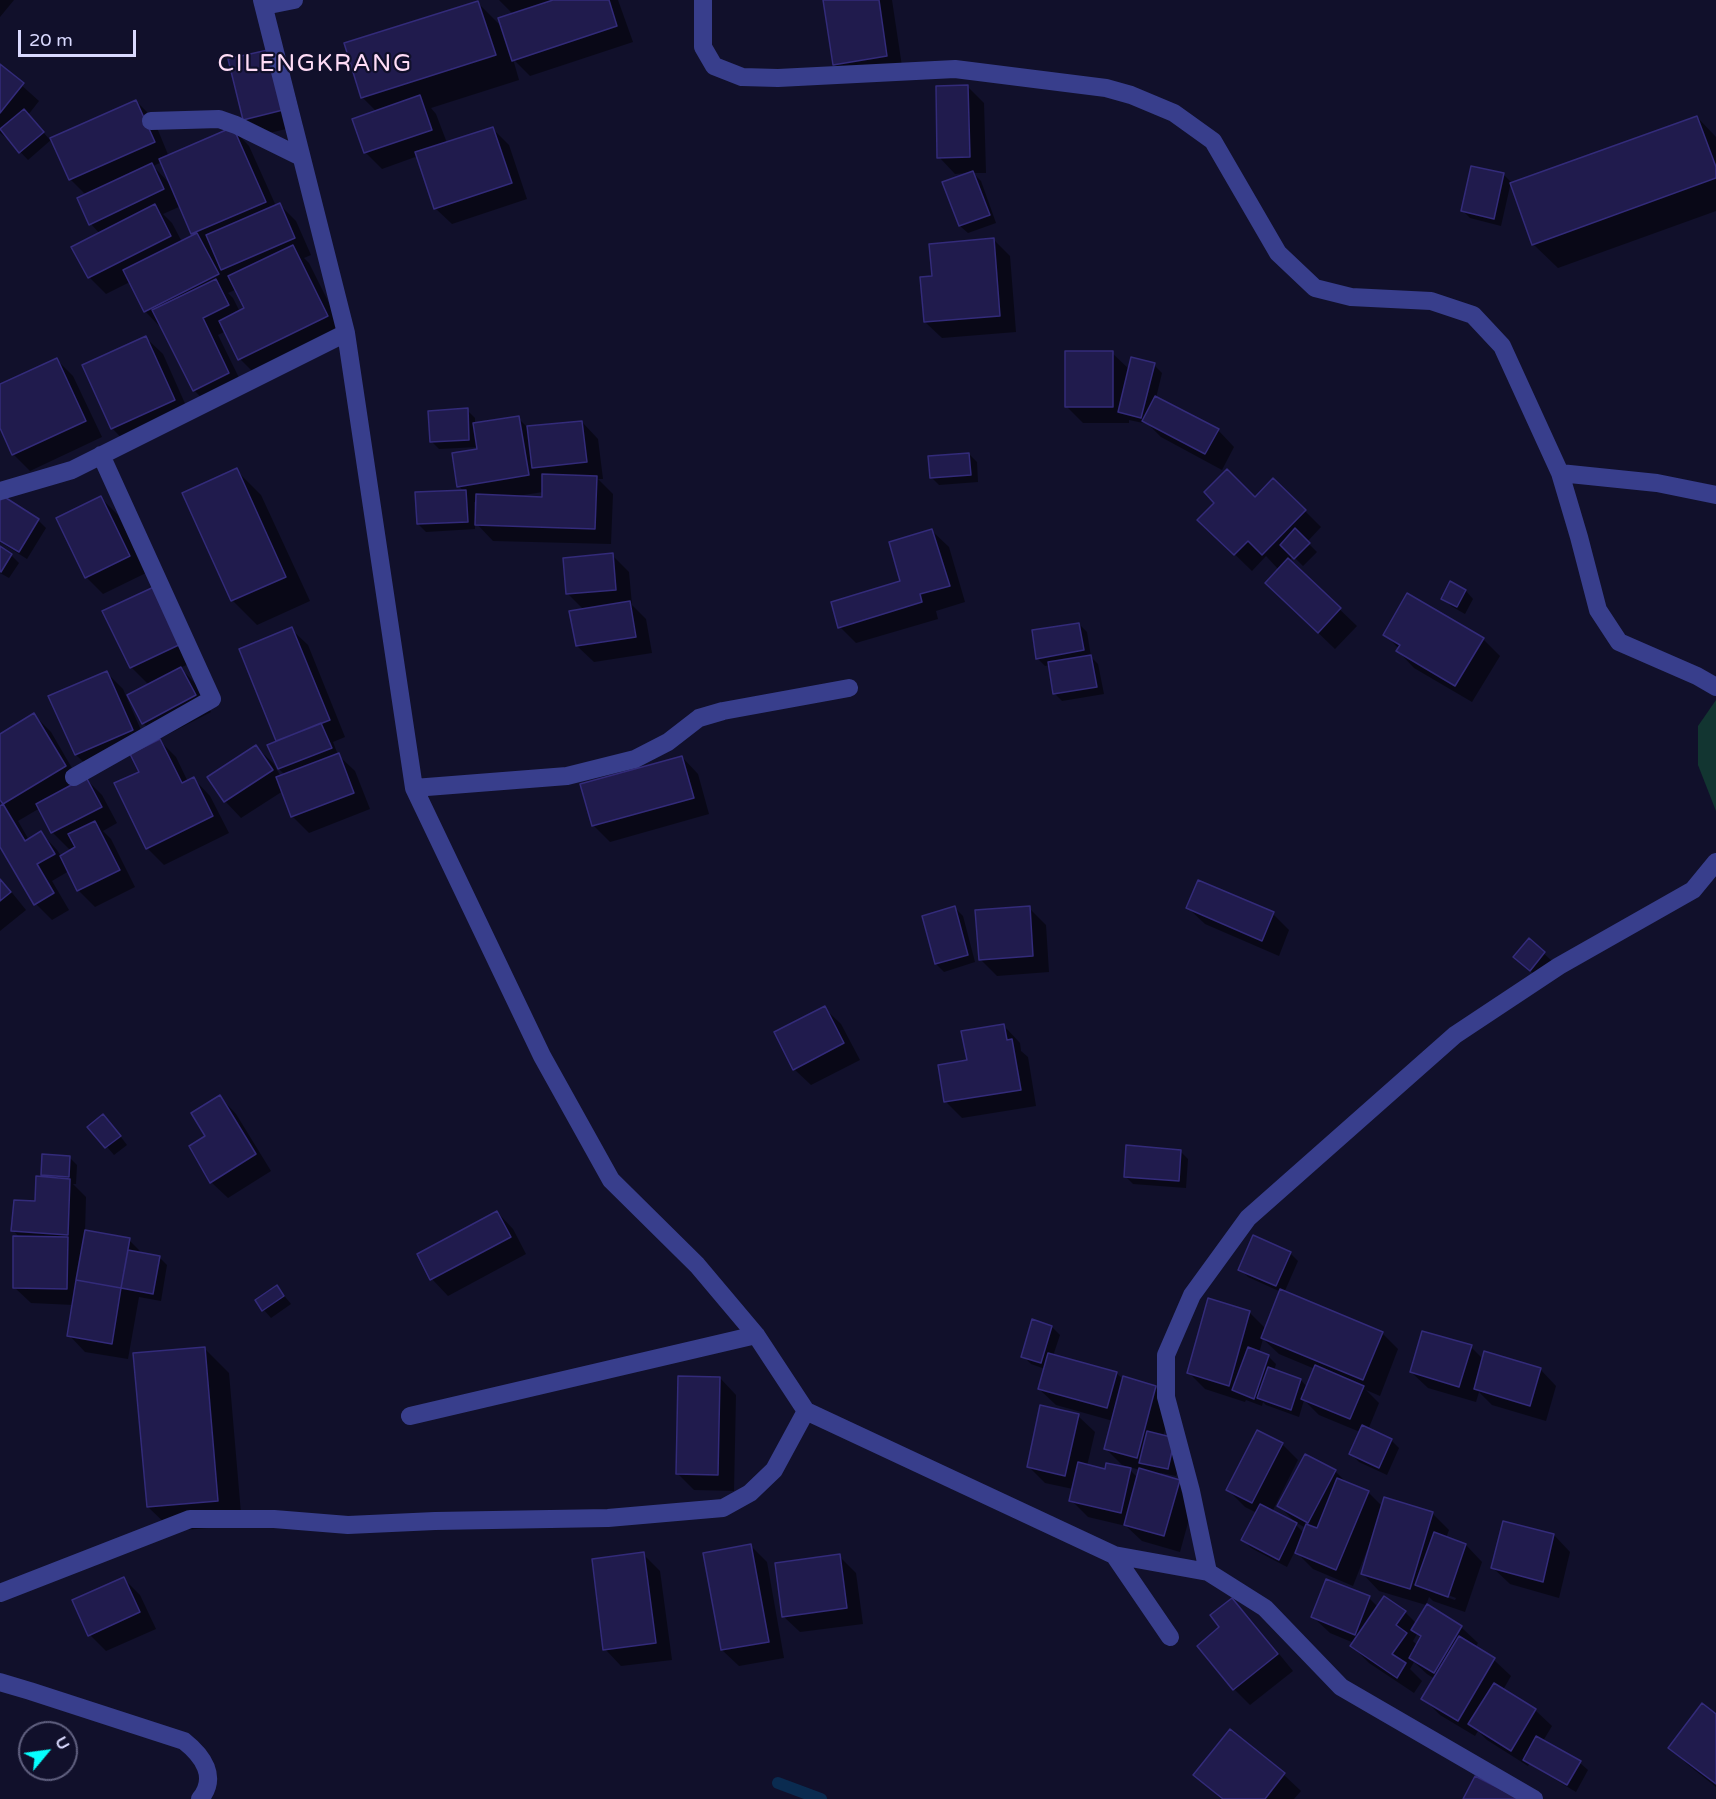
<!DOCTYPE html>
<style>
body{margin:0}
#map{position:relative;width:1716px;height:1799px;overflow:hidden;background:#11102b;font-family:"Varela Round",sans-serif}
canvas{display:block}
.north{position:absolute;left:18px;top:1721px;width:60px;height:60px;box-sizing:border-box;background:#11102b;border:2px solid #616180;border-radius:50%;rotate:61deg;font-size:16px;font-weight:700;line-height:24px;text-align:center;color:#dadaff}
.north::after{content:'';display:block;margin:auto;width:21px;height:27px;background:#06fffe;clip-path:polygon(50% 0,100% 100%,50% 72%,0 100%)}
.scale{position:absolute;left:18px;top:30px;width:118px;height:27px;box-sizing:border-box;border:3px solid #dadaff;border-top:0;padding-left:8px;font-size:18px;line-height:21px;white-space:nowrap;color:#dadaff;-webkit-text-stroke:4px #11102b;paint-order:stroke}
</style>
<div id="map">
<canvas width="1716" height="1799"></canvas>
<div class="north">U</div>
<div class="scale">20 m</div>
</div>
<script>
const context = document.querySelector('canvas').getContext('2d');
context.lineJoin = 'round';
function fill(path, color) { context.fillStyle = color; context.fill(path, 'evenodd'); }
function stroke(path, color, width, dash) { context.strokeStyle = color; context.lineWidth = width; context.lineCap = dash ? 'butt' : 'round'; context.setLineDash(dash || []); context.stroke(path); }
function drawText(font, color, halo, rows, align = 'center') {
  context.font = font + ' "Varela Round",sans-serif'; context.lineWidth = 4.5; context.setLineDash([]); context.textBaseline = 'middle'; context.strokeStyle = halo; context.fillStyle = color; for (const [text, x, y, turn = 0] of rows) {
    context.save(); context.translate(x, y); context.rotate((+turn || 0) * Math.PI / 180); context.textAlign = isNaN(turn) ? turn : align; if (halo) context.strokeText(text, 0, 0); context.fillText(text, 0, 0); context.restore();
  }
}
const green = new Path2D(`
 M1716 700V811L1698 765V726Z`);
const shadow = new Path2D(`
 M0 0H14L0 17Z
 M499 0H618L633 42 530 76 513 59 519 80 431 108 436 114 447 143 493 129 509 145 527 199 452 224 435 208 418 156 382 169 365 152 377 112 362 97 478 3 502 27 514 15Z
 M825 0H892L903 73 851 80 834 64Z
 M272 50 288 67 303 125 261 135 244 119Z
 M0 66 39 101 28 115 50 140 136 101 153 118 169 157 233 129 249 146 276 206 280 205 296 221 311 255 304 258 309 263 344 333 256 375 240 359 226 331 218 335 245 390 210 407 194 390 161 328 145 311 130 282 106 294 89 277 73 248 100 234 91 224 86 195 70 179 52 139 28 160 8 139 0 133ZM162 162 171 185 153 166ZM181 206 195 236 182 242 172 223 163 214ZM237 289 247 309 240 312 233 298 228 293Z
 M968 87 984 103 986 173H973L981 181 996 223 968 233 960 226 969 173 955 174 939 157Z
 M1697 117 1716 137V211L1558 268 1533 244Z
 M1503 174 1511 182 1501 226 1470 218 1462 210Z
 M993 239 1010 256 1016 332 942 338 925 322 934 278Z
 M146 338 163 354 191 417 128 445 112 428Z
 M1112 353 1130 370 1154 365 1162 373 1156 398 1218 430 1234 447 1222 470 1161 437 1148 424 1129 420V423H1083L1066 406Z
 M57 360 73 376 102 437 30 471 13 454 0 425V385Z
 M467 410 475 418V425L518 418 528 428 582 422 598 439 603 479H598L613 494 611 544 493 541 475 522V529L426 532 418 524 464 491 458 486 479 450 478 447 439 449 431 441ZM543 492V498L517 497V496ZM474 502H477V511L475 512Z
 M969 454 977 462 978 482 939 485 931 477Z
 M236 470 261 495 310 601 257 625 232 600Z
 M3 498 38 520 46 528 27 559 0 542V504Z
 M101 498 118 515 146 573 103 594 86 577 58 519Z
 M1255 499 1305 511 1321 527 1307 542 1317 552 1303 566 1293 556 1289 561 1357 626 1335 649 1283 599 1279 570 1266 556 1252 571 1216 536Z
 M932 531 949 547 965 602 936 611 938 619 856 643 840 627 902 582Z
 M0 548 11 555 19 563 9 578 0 573Z
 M612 555 629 572 632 605 646 619 652 653 594 662 577 646 584 610 568 594Z
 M1451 584 1466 591 1473 599 1465 614 1451 606 1443 598Z
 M156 587 199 659 180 668 197 685 211 712 159 739 143 723 149 685 131 667Z
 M1079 624 1087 632 1091 657 1098 664 1104 694 1062 701 1054 693 1050 665 1045 666 1037 658Z
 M291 629 308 645 345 737 333 742 338 755 355 771 370 809 309 833 293 817 283 791 241 818 225 801 256 747 273 763 281 777 285 775 279 769 278 742 241 650Z
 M1385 634 1483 639 1500 656 1472 702 1414 668 1398 651 1399 649Z
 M107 673 123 689 148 746 160 741 176 757 188 782 194 779 210 796 229 833 164 865 147 848 141 772 132 754 93 771 76 755 50 697Z
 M34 715 51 732 80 782 86 779 102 795 117 823 103 831 111 839 135 887 95 907 78 890 69 871 52 881 69 910 52 920 36 904 0 844V808L5 805 0 797V736ZM40 808 52 832 71 851 61 856 57 850 41 833 29 840 18 821Z
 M682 757 698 774 709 814 610 842 593 825Z
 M0 878 26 910 0 931Z
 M955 908 963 916 975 962 944 972 936 964Z
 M1029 908 1046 925 1049 972 997 976 980 959Z
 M1188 908 1273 914 1289 930 1279 956 1205 924Z
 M1529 940 1552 961 1539 978 1523 965Z
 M824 1008 841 1024 860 1060 811 1085 794 1069Z
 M1004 1026 1020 1043 1021 1051 1028 1057 1036 1106 962 1118 945 1101 968 1061Z
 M220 1097 236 1114 271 1171 228 1198 211 1182 207 1136Z
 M111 1124 127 1145 114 1155 90 1127Z
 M1180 1151 1188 1159 1186 1188 1133 1184 1125 1176Z
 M69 1157 77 1165 76 1184H73L86 1197 85 1232 129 1240 144 1255 159 1257 167 1265 161 1301 139 1297 128 1359 85 1352 69 1335 74 1305 31 1303 14 1287 20 1238 13 1230 36 1202 46 1178 42 1174Z
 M497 1212 513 1229 526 1254 448 1296 432 1279Z
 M1290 1253 1298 1261 1284 1293 1382 1333 1398 1349 1380 1396 1366 1390 1379 1403 1368 1430 1391 1440 1399 1448 1387 1475 1359 1462 1351 1454 1360 1432 1319 1415 1304 1400 1299 1417 1266 1405 1263 1402 1262 1406 1246 1400 1245 1402 1205 1389 1189 1373 1249 1312 1266 1329 1281 1292 1248 1277 1240 1269ZM1263 1339 1279 1354 1315 1369 1307 1387 1301 1380 1274 1371 1276 1364 1268 1356 1259 1353Z
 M277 1287 291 1304 271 1318 264 1310Z
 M1052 1327 1060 1335 1053 1356 1116 1373 1124 1380 1155 1387 1172 1404 1163 1437 1183 1447 1176 1476 1161 1473 1160 1475 1179 1481 1195 1497 1180 1552 1142 1541 1126 1526 1088 1517 1071 1500 1073 1489 1045 1483 1028 1466 1078 1416 1095 1432 1087 1466 1106 1471 1130 1470 1138 1478 1140 1470 1122 1465 1105 1448 1113 1421 1056 1405 1039 1389 1045 1369 1031 1364 1023 1356Z
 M1471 1347 1484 1360 1540 1369 1556 1386 1546 1421 1492 1405 1479 1392 1476 1402 1428 1388 1411 1372Z
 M205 1349 229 1373 242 1525 173 1531 148 1507Z
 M720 1378 736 1395 734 1491 694 1490 677 1473Z
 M1282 1444 1298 1460 1272 1512 1296 1525 1304 1533 1306 1528 1295 1522 1279 1506 1335 1471 1348 1484 1368 1492 1383 1507 1432 1513 1449 1530 1446 1538 1466 1545 1482 1562 1465 1612 1433 1601 1429 1597 1426 1605 1379 1591 1363 1574 1370 1551 1367 1550 1353 1586 1313 1569 1295 1551 1287 1567 1251 1548 1243 1540 1257 1513 1245 1507 1228 1490ZM1434 1590 1456 1598 1455 1600 1434 1593Z
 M1554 1535 1570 1552 1559 1598 1510 1584 1493 1568Z
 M751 1546 767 1562 784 1658 739 1666 722 1650Z
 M643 1554 660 1571 672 1660 621 1666 605 1649Z
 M839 1556 856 1573 863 1624 800 1632 783 1616Z
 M124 1579 140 1595 156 1629 106 1651 90 1635Z
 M1369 1598 1378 1607 1405 1612 1417 1624 1461 1627 1478 1643 1475 1648 1494 1660 1511 1676 1503 1690 1535 1710 1552 1726 1543 1741 1580 1763 1588 1770 1576 1792 1529 1764 1528 1766 1487 1740 1478 1731 1475 1736 1440 1715 1423 1698 1435 1679 1427 1674 1414 1662 1410 1669 1422 1681 1414 1693 1369 1663 1352 1646 1354 1643 1330 1633 1313 1617ZM1417 1634 1422 1639 1418 1646 1413 1641Z
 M1232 1600 1248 1616 1293 1671 1250 1705 1234 1689 1221 1628Z
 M1716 1716V1787L1687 1764 1670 1747Z
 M1230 1731 1284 1775 1301 1791 1294 1799H1221L1195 1775Z`);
const stream = new Path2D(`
 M778 1783 821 1799`);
const building = new Path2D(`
 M553 0H609L617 26 512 61 498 18Z
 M823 0H879L887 56 833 65Z
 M478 1 496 55 361 98 344 43Z
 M272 49 287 109 243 120 228 59Z
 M0 64 24 83 0 113Z
 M968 85 970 157 937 158 936 86Z
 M420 95 432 130 364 153 352 119Z
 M136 100 155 142 69 180 50 138Z
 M24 109 44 132 19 153 0 129Z
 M1697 116 1716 167V178L1532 245 1510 183Z
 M233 127 266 202 191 234 159 159Z
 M493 127 512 183 434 209 415 152Z
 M152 163 164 189 89 225 77 198Z
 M1471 166 1504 173 1494 219 1461 211Z
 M973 171 990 215 959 226 942 182Z
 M280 203 295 238 221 270 206 235Z
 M155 204 171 236 88 278 71 247Z
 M197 233 219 274 144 312 123 270Z
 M994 238 1000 316 924 322 920 277 932 276 929 244Z
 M293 245 328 316 238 360 219 321 244 308 228 276Z
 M216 279 229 305 203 318 229 373 193 391 152 310Z
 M146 336 175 400 111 429 82 365Z
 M1065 351H1113V407H1065Z
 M1131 357 1155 363 1141 418 1118 412Z
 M57 358 86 421 12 455 0 428V384Z
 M1155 396 1219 429 1205 454 1142 421Z
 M468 408 469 440 430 442 428 411Z
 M519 416 529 475 457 487 452 453 477 449 473 423Z
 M582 421 587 462 532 468 527 426Z
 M969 453 971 475 930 478 928 456Z
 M237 468 286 577 231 601 182 493Z
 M1227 469 1255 497 1273 478 1306 510 1262 555 1248 541 1234 555 1197 520 1214 503 1204 492Z
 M542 474 597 476 595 529 475 525 476 494 542 497Z
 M466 490 468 522 417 524 415 492Z
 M3 496 39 519 19 552 0 541V501Z
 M101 496 130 556 85 578 56 518Z
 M1295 528 1310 543 1294 559 1280 545Z
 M932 529 950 586 920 594 922 602 838 628 831 602 900 581 889 542Z
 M0 546 12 554 1 572 0 571Z
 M613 553 616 590 566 594 563 558Z
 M1288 558 1341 608 1318 633 1265 583Z
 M1450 581 1466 590 1457 607 1441 599Z
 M156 586 183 643 130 668 102 611Z
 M1407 593 1484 638 1455 686 1396 651 1400 645 1383 635Z
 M630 601 636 637 576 646 569 611Z
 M1079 623 1084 650 1036 659 1032 630Z
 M292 627 330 720 276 741 239 649Z
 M1091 655 1097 687 1053 694 1048 662Z
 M181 667 196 695 142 724 127 695Z
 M107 671 133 730 75 755 48 696Z
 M34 713 66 766 3 804 0 800V734Z
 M321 723 332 748 278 769 267 745Z
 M160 739 182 783 194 777 213 816 146 849 114 783 139 772 130 754Z
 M256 745 273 770 224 802 207 777Z
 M339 753 354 793 291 817 276 777Z
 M682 756 694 798 592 826 580 784Z
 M86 777 102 807 51 833 36 804Z
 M3 804 25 841 41 831 55 854 37 864 54 893 34 905 0 847V806Z
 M95 821 120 870 77 891 60 856 75 847 68 834Z
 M0 879 11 892 0 901Z
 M1198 880 1274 912 1262 941 1186 908Z
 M955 906 968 955 935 964 922 916Z
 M1030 906 1033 956 979 960 975 910Z
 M1529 938 1545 952 1530 971 1513 957Z
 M825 1006 844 1043 793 1070 774 1032Z
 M1004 1024 1007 1040 1012 1039 1021 1090 944 1102 938 1065 967 1060 961 1031Z
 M220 1095 256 1154 210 1183 189 1146 205 1136 191 1113Z
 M103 1114 121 1136 105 1148 87 1127Z
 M1126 1145 1181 1150 1179 1181 1124 1177Z
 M42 1154 70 1156 69 1177 41 1175Z
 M36 1176 70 1179 68 1235 11 1231 14 1200 35 1201Z
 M497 1211 511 1237 430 1280 417 1254Z
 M85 1230 130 1238 121 1288 76 1280Z
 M1253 1235 1291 1252 1276 1286 1238 1270Z
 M13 1236 68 1237 67 1289 13 1288Z
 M128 1250 160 1256 153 1294 121 1288Z
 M76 1280 121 1288 112 1344 67 1336Z
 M277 1285 284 1296 262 1311 255 1300Z
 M1280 1289 1383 1332 1363 1380 1261 1338Z
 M1208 1298 1250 1311 1229 1386 1187 1373Z
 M1032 1319 1052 1326 1041 1363 1021 1357Z
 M1422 1331 1472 1345 1459 1387 1410 1372Z
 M205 1347 218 1501 147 1507 133 1353Z
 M1248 1347 1269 1355 1254 1399 1232 1390Z
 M1484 1351 1541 1368 1530 1406 1474 1389Z
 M1048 1353 1117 1372 1107 1408 1038 1389Z
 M1315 1365 1364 1386 1350 1419 1301 1399Z
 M1268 1367 1301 1379 1291 1410 1257 1398Z
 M678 1376 720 1377 718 1475 676 1474Z
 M1123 1376 1156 1386 1137 1458 1104 1449Z
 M1040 1405 1079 1414 1065 1476 1027 1467Z
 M1362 1425 1392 1439 1379 1468 1349 1454Z
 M1257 1430 1283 1443 1252 1503 1226 1490Z
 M1147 1431 1175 1438 1168 1469 1139 1463Z
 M1305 1454 1336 1470 1308 1523 1277 1506Z
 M1078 1462 1105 1469 1106 1463 1131 1468 1121 1513 1069 1501Z
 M1139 1468 1180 1480 1164 1536 1124 1525Z
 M1337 1478 1369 1491 1336 1570 1295 1553 1306 1524 1317 1528Z
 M1384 1497 1433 1512 1410 1589 1361 1574Z
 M1260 1504 1297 1523 1279 1560 1241 1540Z
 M1503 1521 1554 1534 1543 1582 1491 1568Z
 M1434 1532 1466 1544 1448 1597 1415 1585Z
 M751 1544 769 1642 721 1650 703 1553Z
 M644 1552 656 1643 603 1650 592 1559Z
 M840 1554 847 1608 782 1617 775 1563Z
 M124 1577 140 1612 88 1636 72 1600Z
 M1326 1579 1370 1596 1355 1635 1311 1617Z
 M1384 1596 1406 1611 1396 1625 1407 1633 1392 1654 1406 1663 1397 1678 1350 1646Z
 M1232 1598 1278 1654 1233 1690 1197 1646 1219 1627 1210 1615Z
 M1427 1604 1462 1626 1434 1673 1409 1658 1421 1636 1411 1630Z
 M1459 1636 1495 1658 1458 1721 1421 1699Z
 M1494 1683 1536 1709 1511 1751 1468 1724Z
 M1702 1703 1716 1714V1784L1668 1748Z
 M1230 1729 1285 1773 1265 1799H1223L1193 1775Z
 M1536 1736 1581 1761 1567 1785 1523 1760Z
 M1475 1776 1520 1799H1463Z`);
const minor = new Path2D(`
 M262 0 346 333 414 788 542 1056 611 1180 697 1265 756 1335 806 1411 1114 1555 1208 1572 1265 1608 1341 1687 1534 1799
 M703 0V47L714 66 742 77 778 78 955 69 1106 88 1131 95 1174 113 1213 141 1278 253 1315 288 1351 297 1431 301 1473 315 1502 346 1560 473 1579 537 1598 610 1619 642 1697 676 1716 687
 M264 6 294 0
 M151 121 219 119 236 125 301 157
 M1560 473 1657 483 1716 495
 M0 491 72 470 346 333
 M74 777 212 699 101 455
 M414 788 567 776 635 759 668 742 699 718 723 711 849 688
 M410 1416 756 1335
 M1114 1555 1170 1637
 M1208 1572 1191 1491 1166 1397V1355L1192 1295 1248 1218 1455 1035 1559 966 1693 890 1716 862
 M0 1593 190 1519H274L348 1525 435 1521 608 1518 723 1508 750 1493 774 1470 806 1411
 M0 1682 30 1691 184 1741C203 1756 218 1777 200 1799`);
const quarterNames = [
 ["CILENGKRANG",315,65]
];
fill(green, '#123531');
fill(shadow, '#0007');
stroke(stream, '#0a2b50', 12);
fill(building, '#201b4d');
stroke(building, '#332b7a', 1.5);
stroke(minor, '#383e8c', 18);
context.letterSpacing = '1.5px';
drawText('24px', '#ffdcf6', '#11102b', quarterNames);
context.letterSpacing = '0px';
</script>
